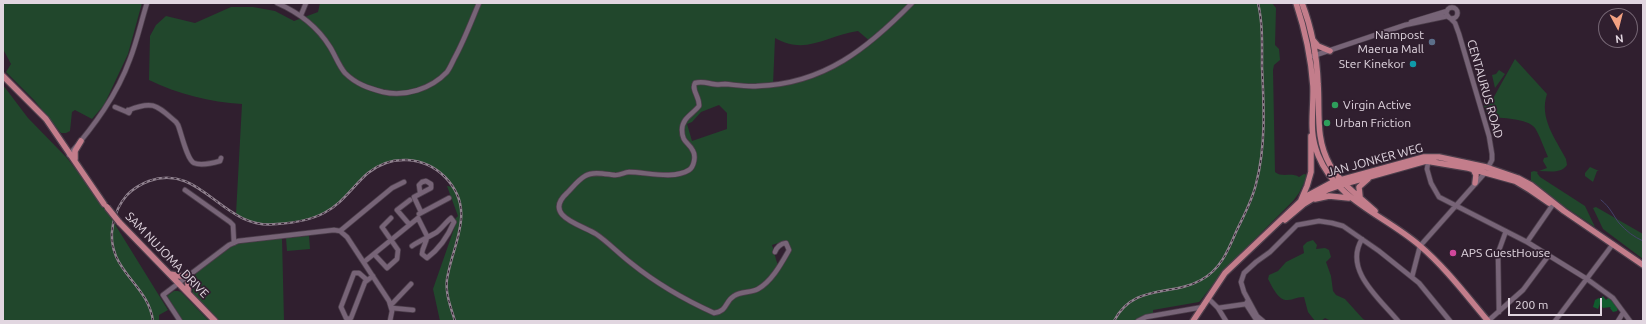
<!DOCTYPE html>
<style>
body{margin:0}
#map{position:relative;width:1646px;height:324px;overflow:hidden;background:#301f2f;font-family:Ubuntu,sans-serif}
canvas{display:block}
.frame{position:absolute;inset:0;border:4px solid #e1d6e0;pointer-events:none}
.north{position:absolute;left:1598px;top:8px;width:40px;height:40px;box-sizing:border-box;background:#301f2f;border:1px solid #776876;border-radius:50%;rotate:173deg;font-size:11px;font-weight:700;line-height:16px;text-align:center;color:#e1d6e0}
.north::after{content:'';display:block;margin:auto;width:14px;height:18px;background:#f2a081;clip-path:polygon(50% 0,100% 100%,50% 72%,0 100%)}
.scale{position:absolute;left:1508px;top:298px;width:94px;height:18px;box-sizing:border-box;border:2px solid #e1d6e0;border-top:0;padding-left:5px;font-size:12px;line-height:14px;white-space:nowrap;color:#e1d6e0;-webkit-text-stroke:3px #301f2f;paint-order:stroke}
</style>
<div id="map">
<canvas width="1646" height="324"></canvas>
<div class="frame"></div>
<div class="north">N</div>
<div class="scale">200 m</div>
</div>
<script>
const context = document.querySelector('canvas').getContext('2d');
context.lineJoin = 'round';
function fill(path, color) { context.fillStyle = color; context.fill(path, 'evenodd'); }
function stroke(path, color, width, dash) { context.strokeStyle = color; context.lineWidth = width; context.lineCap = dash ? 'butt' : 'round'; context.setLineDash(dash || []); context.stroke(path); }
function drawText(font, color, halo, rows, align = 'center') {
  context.font = font + ' Ubuntu,sans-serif'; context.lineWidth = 3.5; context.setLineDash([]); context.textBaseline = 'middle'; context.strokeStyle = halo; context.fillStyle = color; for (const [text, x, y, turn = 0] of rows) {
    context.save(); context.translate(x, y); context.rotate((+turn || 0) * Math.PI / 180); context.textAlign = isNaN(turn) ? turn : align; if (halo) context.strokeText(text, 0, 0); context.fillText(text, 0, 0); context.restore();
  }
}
const green = new Path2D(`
 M3 3H142L128 54 104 105 92 119 75 110 72 112 70 131 66 133H61L34 100 6 72 11 64 3 49Z
 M320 3H1272L1276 8 1275 45 1279 49 1280 60 1274 65 1273 70 1275 172C1282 178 1292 172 1299 177L1304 174 1308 175 1299 193 1293 201 1224 270 1201 300 1199 302 1153 310V316L1138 321H440L433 289 456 223 455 219 458 216 447 186 454 187C448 181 443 175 437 170 417 154 387 158 368 173 355 183 345 199 332 209 318 218 301 220 285 223 267 226 252 225 236 214L242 104C210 102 178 94 149 80L150 36 156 25 166 16 195 23 231 7H253L275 11 294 21 318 12ZM858 31 871 42 824 71 773 85 775 38C806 56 827 35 858 31ZM719 105 727 113V129L692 141 687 124 692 122 701 112ZM785 241 789 244 791 249 779 267C775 259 775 253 772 245Z
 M1515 59 1547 94C1539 118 1555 138 1566 159L1567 165C1561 174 1549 171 1539 171L1547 168 1543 161 1544 158 1548 157C1544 148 1540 136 1535 128 1527 118 1501 118 1489 117L1484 106 1490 104Z
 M1499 70 1505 74 1495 88 1492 75 1496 74Z
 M3 85 28 118 67 158 103 205 168 310 159 315V321H3Z
 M1590 167 1599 171H1597L1593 182 1585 176V173Z
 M1534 171 1538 172 1537 173 1540 177 1585 206 1595 227 1553 199 1531 181V172Z
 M1596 207 1643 234V259L1603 229 1593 208Z
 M309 236 310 249 287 251 286 238Z
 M282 238 284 321H220L193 296 192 282 197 272 235 244Z
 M1313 240 1317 245 1316 249 1325 248 1329 250 1331 257 1326 262 1331 276 1333 291 1336 295 1345 299 1363 319 1367 321H1331L1325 318 1321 321H1315L1308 312 1304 297C1295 297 1294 300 1288 300 1278 301 1272 286 1268 279L1269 275 1278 271 1286 262 1304 253 1303 246 1307 242Z
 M174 291H178L181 292 209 321H183L167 296Z`);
const forest = new Path2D(`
 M1603 296 1606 300 1609 297 1618 308 1617 311 1613 312 1610 308 1611 307 1603 308 1600 304 1598 309 1593 307 1595 300 1599 298 1600 299Z`);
const stream = new Path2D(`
 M1601 200C1610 207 1613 215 1619 223 1626 231 1634 237 1643 241`);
const minor = new Path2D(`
 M277 3C300 13 317 26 330 47 335 55 339 66 345 73 356 84 368 88 383 92 405 97 431 89 447 72 450 68 452 63 454 59 464 41 471 22 479 3
 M1446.5 13a5.5 5.5 0 1 1 11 0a5.5 5.5 0 1 1-11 0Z
 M301 15 306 3
 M1411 22 1447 11
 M1313 56 1405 25 1448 16
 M115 107 127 112 128 110 130 111 129 113 127 112
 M129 110C154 100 157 106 176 122L178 125C181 132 187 160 194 163 201 166 213 163 220 161L221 158
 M69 155C94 126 117 95 130 59 137 41 141 22 147 3
 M1426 159 1428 163 1427 169 1431 183 1439 197 1527 242 1587 279 1613 298 1630 321
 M185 190 230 222 233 225 234 243
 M420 192 419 185 422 182 426 181 431 184V188L414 197 421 212
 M419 214 449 198
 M409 224 397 210 410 200
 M340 231 392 188 404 182
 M1362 239C1343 270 1380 299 1398 321
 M1527 242 1554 203
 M412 246C419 241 429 237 437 232 442 228 446 222 451 218L454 222C448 236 439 249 427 258L422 254C422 247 427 243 427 236L418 218
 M775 252C776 248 781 243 786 243L789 250C781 264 772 281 758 289 751 293 741 291 734 296 725 301 728 311 714 313 683 299 657 284 631 263 619 254 608 242 596 234 582 225 542 216 567 193 572 188 578 180 585 176 593 171 605 174 614 175 620 176 624 172 629 172 646 172 673 180 689 170 694 167 696 156 693 151 689 142 682 143 682 130 682 118 693 114 699 106 700 97 691 90 695 83 702 81 707 83 713 84 717 85 721 84 725 84 736 85 747 87 758 86 824 84 868 48 912 3
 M374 254 387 268 397 259 398 250 382 227 391 218
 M364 262 418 218
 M1412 277 1420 246 1485 173 1492 160V154L1489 136 1459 34 1455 23 1450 18
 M367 280 359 273H354L341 307 346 318 349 319 351 318 365 282 373 276
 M1208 298 1218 308 1226 321
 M1247 302 1246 304 1257 321
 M391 305 411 284
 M392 308 413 310
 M1218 308 1246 304 1251 305
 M1499 312 1498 253 1506 231
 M180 321 163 295 229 245 238 241 334 230 340 231 347 237 389 301 392 311 390 321
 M1138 321 1146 317 1203 307
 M1263 321 1257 316 1244 292 1241 282 1244 273 1256 262 1270 252 1297 225 1319 221 1332 223 1343 226 1379 251 1419 283 1450 321
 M1488 321 1523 290 1549 255
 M1555 321 1613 244
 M1618 321 1623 313`);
const major = new Path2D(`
 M1296 3C1305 30 1311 58 1313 86 1314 112 1308 130 1318 155 1336 200 1384 215 1419 245 1445 267 1466 295 1488 321
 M1302 3C1312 29 1317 56 1318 84 1320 112 1315 139 1330 165 1341 184 1359 196 1375 211
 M1313 40 1318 46 1330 51
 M3 76 46 119 104 204
 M75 159V151L81 141
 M1473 169 1476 175 1475 183
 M1360 197 1359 187 1368 179
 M1315 199 1329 196 1349 198
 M1301 200 1307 186 1311 172V136
 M1285 220 1304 204 1327 190 1344 184 1426 161 1468 168 1515 181 1530 190 1549 203
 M119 222 215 321
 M170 274 180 276 188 275V293
 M1193 321 1225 273 1305 197 1333 182 1424 157H1439L1486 167 1518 178 1531 185 1564 211 1643 265`);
const rail = new Path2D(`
 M153 321C148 282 104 270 113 224 115 214 120 203 127 195 133 189 141 184 149 181 202 162 222 231 277 224 292 223 311 220 324 213 342 204 353 186 368 173 391 154 424 156 445 177 477 210 453 242 447 279 445 293 451 308 455 321
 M1114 321C1134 283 1171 297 1201 280 1220 270 1228 251 1236 232 1243 217 1252 201 1256 184 1266 146 1264 106 1262 67 1262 46 1263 24 1258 3`);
const majorBridge = new Path2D(`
 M107 207 119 222`);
const markers = [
 [1432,42,4,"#5c6f8a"],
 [1413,64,4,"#0f9aa8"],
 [1335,105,4,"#2e9e5b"],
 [1327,123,4,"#2e9e5b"],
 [1453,253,4,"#d1479c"]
];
const poiNames = [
 ["Nampost",1424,35,"right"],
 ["Maerua Mall",1424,49,"right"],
 ["Ster Kinekor",1405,64,"right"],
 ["Virgin Active",1343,105],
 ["Urban Friction",1335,123],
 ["APS GuestHouse",1461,253]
];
const streetNames = [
 ["CENTAURUS ROAD",1485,89,74],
 ["JAN JONKER WEG",1375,160,-15],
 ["SAM NUJOMA DRIVE",167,255,46]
];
fill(green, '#21472c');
fill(forest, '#115b2e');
stroke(stream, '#44426a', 1);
stroke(minor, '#4c3e4b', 6);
stroke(major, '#4c3e4b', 8);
stroke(minor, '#776477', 4.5);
stroke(major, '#c37d8b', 5.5);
stroke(rail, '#8f818e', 2.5);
stroke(rail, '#301f2f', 1, [3]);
stroke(majorBridge, '#4c3e4b', 8, []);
stroke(majorBridge, '#c37d8b', 5.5);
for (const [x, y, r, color] of markers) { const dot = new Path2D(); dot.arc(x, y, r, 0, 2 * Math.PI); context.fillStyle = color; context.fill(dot); stroke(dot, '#301f2f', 1.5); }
drawText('12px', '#e1d6e0', '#301f2f', poiNames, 'left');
drawText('12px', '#e1d6e0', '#301f2f', streetNames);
</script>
